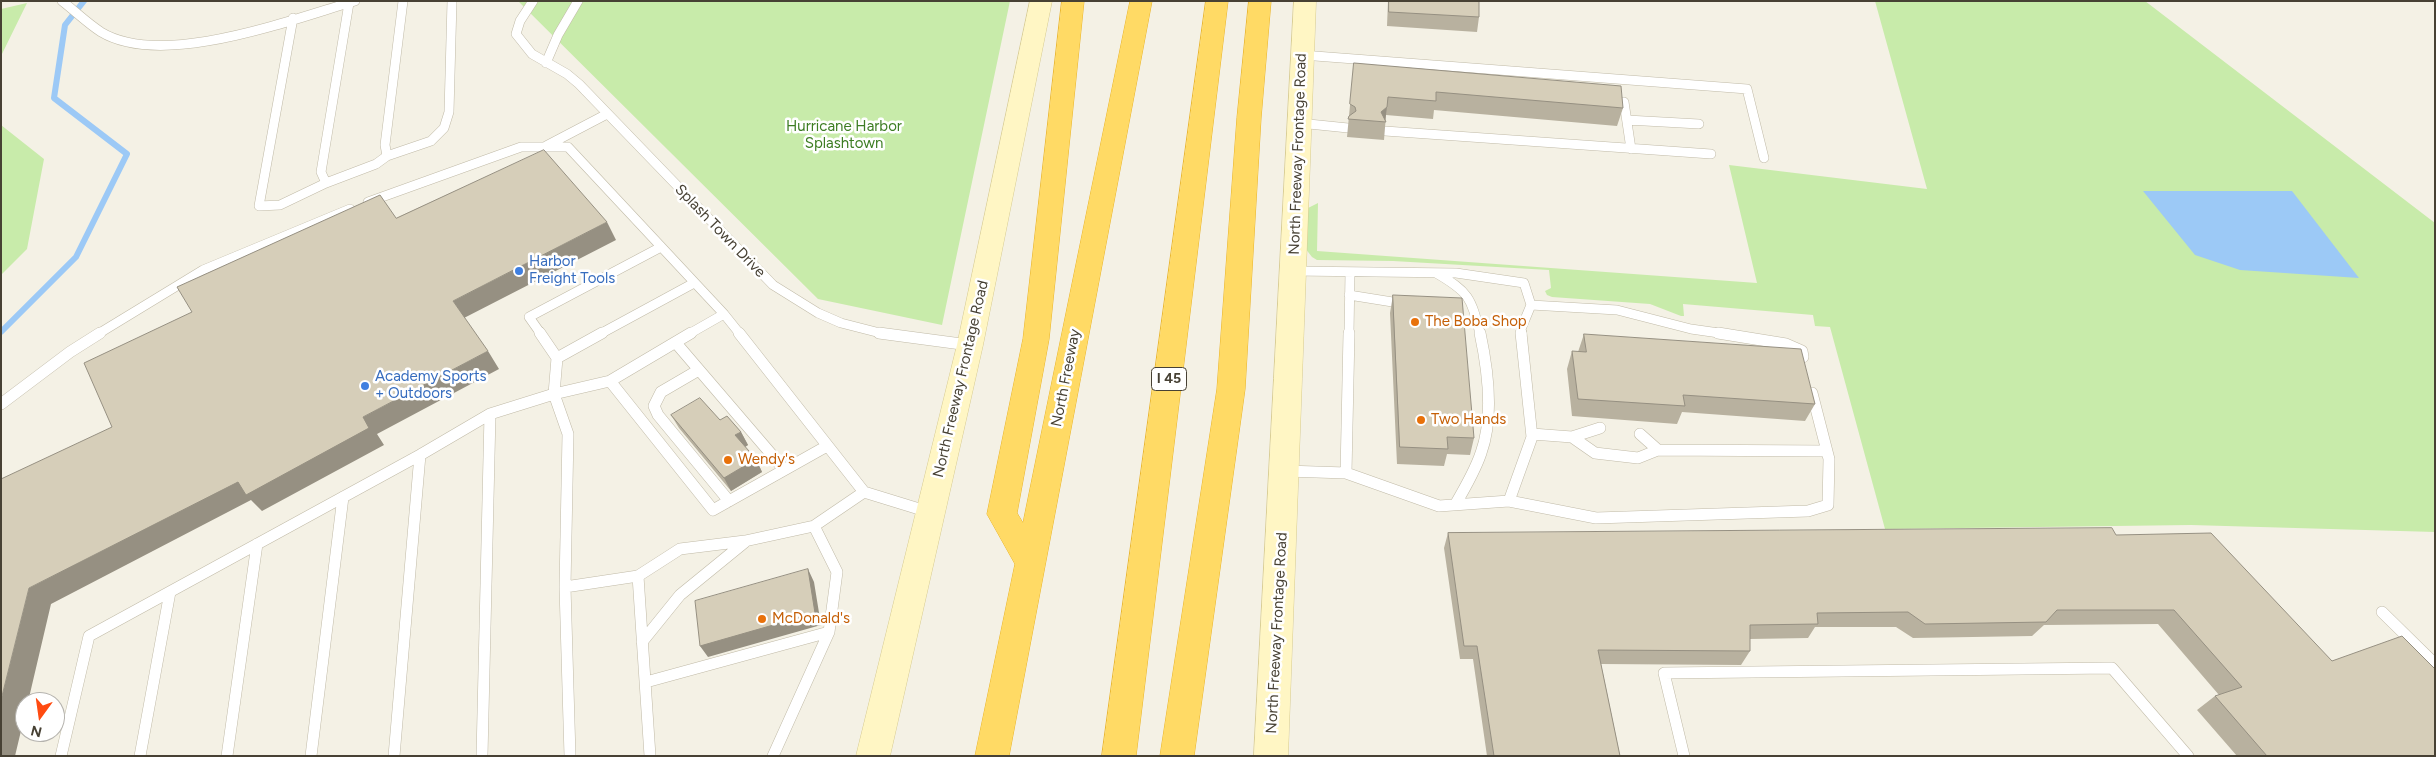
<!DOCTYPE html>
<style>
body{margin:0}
#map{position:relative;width:2436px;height:757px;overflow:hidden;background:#f4f1e5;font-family:Figtree,sans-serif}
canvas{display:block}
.frame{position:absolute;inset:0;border:2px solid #474134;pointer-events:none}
.north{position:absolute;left:15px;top:692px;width:50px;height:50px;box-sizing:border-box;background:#fff;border:1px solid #b5b3ae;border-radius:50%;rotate:194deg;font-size:14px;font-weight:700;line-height:20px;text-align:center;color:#474134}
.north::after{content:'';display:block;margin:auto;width:18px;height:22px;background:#ff4b11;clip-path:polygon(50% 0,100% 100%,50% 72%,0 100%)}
</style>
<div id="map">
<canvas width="2436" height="757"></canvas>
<div class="frame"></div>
<div class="north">N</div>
</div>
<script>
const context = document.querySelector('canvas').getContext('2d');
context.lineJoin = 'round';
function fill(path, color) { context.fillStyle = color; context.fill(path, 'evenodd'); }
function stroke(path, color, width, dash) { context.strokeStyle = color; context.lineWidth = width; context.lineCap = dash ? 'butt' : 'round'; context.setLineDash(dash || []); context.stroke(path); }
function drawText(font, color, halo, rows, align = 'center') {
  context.font = font + ' Figtree,sans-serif'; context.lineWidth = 5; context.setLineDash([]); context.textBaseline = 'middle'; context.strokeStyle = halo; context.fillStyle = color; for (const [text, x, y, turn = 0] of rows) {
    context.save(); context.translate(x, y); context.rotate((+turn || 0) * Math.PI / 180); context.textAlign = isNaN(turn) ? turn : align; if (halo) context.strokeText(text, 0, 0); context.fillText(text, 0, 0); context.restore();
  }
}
const green = new Path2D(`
 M518 1H1010L942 325 818 299Z
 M1875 1H2145L2435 223V532L2191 525 1885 529 1830 327 1815 326 1813 315 1683 304 1684 316H1681L1650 304 1552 297 1547 295 1545 291 1551 288 1549 270 1393 261 1317 260 1312 257 1301 243 1306 209 1318 203 1317 251 1757 283 1729 165 1927 189Z
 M27 3 1 56V9Z
 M1 125 44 159 27 249 1 275Z`);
const water = new Path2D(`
 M2143 191H2292L2359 278 2240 270 2195 255Z`);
const stream = new Path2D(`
 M1 332 76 257 127 154 54 98 65 25 84 1`);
const laneFar1 = new Path2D(`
 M62 1C75 11 87 23 101 32 162 69 290 20 355 1
 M533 1 520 21 516 34 532 54 567 74 579 84 773 285 818 313 841 323 884 334
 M293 18 259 206 280 205 326 183 376 164 387 156 431 141 444 128 449 112 452 1
 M1302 55 1747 89 1764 158
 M546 63 558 35 578 1
 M1624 102 1631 149
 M1627 120 1699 124
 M1299 123 1348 128
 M1385 131 1711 154
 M546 146 607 114
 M387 156 385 145 403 1
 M326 183 321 172 349 3
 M368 202 521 147H568L724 314
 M1294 271 1456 273 1524 283 1531 305 1521 329 1522 334
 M1436 273C1469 292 1471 297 1480 334
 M1349 295 1405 304
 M1531 305 1617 310 1691 329 1726 334
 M98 334 203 270 350 209
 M541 334 529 317 661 247
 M600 334 694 283
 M689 334 724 314 740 334
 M1349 334 1350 272`);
const lane = new Path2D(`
 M540 333 557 358 554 394 568 434 565 587 570 756
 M739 333 864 492 929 512
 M879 333 969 345
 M1718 333 1786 344 1802 351 1803 357
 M676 343 784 469
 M557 358 602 333
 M697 371 661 392 654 406 658 415 729 501
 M610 381 713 510 827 446
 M1 404 70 352 100 333
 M1532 434 1572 437 1595 453 1638 458 1658 450 1827 451
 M1640 434 1658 450
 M1572 437 1600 428
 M1286 471 1346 473 1439 506 1509 501 1532 437 1521 333
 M1346 473 1349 333
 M1509 501 1596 518 1808 511 1828 505 1829 459 1812 393
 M1455 505C1465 488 1475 471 1481 453 1494 417 1488 370 1480 333
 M638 576 650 756
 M565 587 638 576 680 549 745 541 814 526
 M2382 612 2435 664
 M642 642 680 595 745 542
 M646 682 829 632
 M61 756 89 636 420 455 490 414 554 394 610 381 691 333
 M140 756 170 592
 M227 756 257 544
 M311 756 343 497
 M394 756 420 455
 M482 756 490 414
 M773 756 829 632 837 572 814 526 864 492
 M1684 756 1664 673 2112 668 2188 756`);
const secondary = new Path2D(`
 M1030 1H1052L983 345 890 756H856L957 345Z
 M1294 1H1316L1288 756H1254Z`);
const highway = new Path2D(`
 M1062 1H1084L1049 339 1017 513 1023 523 1130 1H1152L1009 756H975L1015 564 987 514 1023 339Z
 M1206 1H1228L1136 756H1102Z
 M1249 1H1271L1261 118 1245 389 1194 756H1160L1217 389 1237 118Z`);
const wall = new Path2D(`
 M1388 1H1479V17L1477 32 1387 26Z
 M1354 63 1623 108 1617 126 1434 110 1433 119 1386 115 1384 140 1347 137Z
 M1393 295 1474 438 1470 455 1447 454 1444 466 1397 464 1390 313Z
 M1584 334 1815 404 1805 421 1682 412 1677 424 1572 416 1567 369 1572 351 1578 352Z
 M671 415 720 420 741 432 748 445 745 447 756 459 762 472 731 491 679 428Z
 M1448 533 2116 535 2332 661 2435 756H2237L2197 710 2215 696 2219 695 2158 624 2044 625 2032 636 1913 638 1896 627H1815L1808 638 1750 639V651L1741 665 1601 664 1620 756H1487L1473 659H1460L1444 548Z`);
const shadedWall = new Path2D(`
 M1387 107 1385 122 1381 112Z
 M607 222 616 240 464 318 453 301Z
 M488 351 499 369 377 434 384 445 262 511 251 500 51 604 28 702H25V714L15 756H1V700L29 588 363 417Z
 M741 432 748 445 742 449 735 435Z
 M756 459 762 472 731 491 724 478Z
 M808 569 814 582 821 625 708 657 700 646Z`);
const building = new Path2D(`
 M1389 1H1479V17L1389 12Z
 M1354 63 1621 86 1623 108 1436 92V101L1388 97 1387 107 1381 112 1386 122 1348 119 1349 116 1356 111 1355 107 1350 104Z
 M544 150 607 222 453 301 488 351 363 417 369 428 246 495 238 482 29 588 1 700V479L112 427 84 363 192 312 177 287 380 195 396 218Z
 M1393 295 1462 298 1474 438 1447 437 1448 449 1400 447Z
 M1584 334 1801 349 1815 404 1683 395 1685 406 1578 399 1572 351 1586 352Z
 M700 398 720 420 727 416 741 432 735 435 756 459 724 478 671 415Z
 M2112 528 2116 535 2211 533 2332 661 2402 636 2435 669V756H2267L2215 696 2242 687 2174 610H2057L2046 622 1925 624 1908 612 1817 613 1818 624 1750 625V651L1598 650 1620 756H1494L1477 646H1464L1448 533Z
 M808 569 815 613 700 646 695 601Z`);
const markers = [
 [519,271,5,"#3f7fe0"],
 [1415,322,5,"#e8710a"],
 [365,386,5,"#3f7fe0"],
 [1421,420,5,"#e8710a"],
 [728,460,5,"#e8710a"],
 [762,619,5,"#e8710a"]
];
const shields = [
 [1169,379,35]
];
const shieldNames = [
 ["I 45",1169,379]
];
const parkNames = [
 ["Hurricane Harbor",844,127],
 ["Splashtown",844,144]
];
const streetNames = [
 ["North Freeway Frontage Road",1298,154,-88],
 ["Splash Town Drive",720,231,46],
 ["North Freeway",1066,378,-79],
 ["North Freeway Frontage Road",961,379,-77],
 ["North Freeway Frontage Road",1277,633,-87]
];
const shopNames = [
 ["Harbor",529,262],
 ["Freight Tools",529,279],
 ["Academy Sports",375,377],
 ["+ Outdoors",375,394]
];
const foodNames = [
 ["The Boba Shop",1425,322],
 ["Two Hands",1431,420],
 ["Wendy's",738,460],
 ["McDonald's",772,619]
];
fill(green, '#c8ebaa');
fill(water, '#9cc9f6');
stroke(stream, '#9cc9f6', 6);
stroke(laneFar1, '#c0baa7', 10);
stroke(lane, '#c0baa7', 12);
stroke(secondary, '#d7cb91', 1);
stroke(highway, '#e9b42a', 1);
stroke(laneFar1, '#fff', 9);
stroke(lane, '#fff', 11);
fill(secondary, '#fff6c4');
fill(highway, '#ffda65');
fill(wall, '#b8b19f');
fill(shadedWall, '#969082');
fill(building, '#d6ceb9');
stroke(building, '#969082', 1);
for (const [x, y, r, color] of markers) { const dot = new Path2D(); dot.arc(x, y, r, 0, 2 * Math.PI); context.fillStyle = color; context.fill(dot); stroke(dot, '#fff', 2); }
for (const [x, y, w] of shields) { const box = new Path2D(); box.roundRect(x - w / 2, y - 11.5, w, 23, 4); context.fillStyle = '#fff'; context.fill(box); stroke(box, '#474134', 1); }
drawText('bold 14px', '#474134', null, shieldNames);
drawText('15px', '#3d7d23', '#fff', parkNames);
drawText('15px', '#474134', '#fff', streetNames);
drawText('15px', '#366cbe', '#fff', shopNames, 'left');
drawText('15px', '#c56008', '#fff', foodNames, 'left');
</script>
